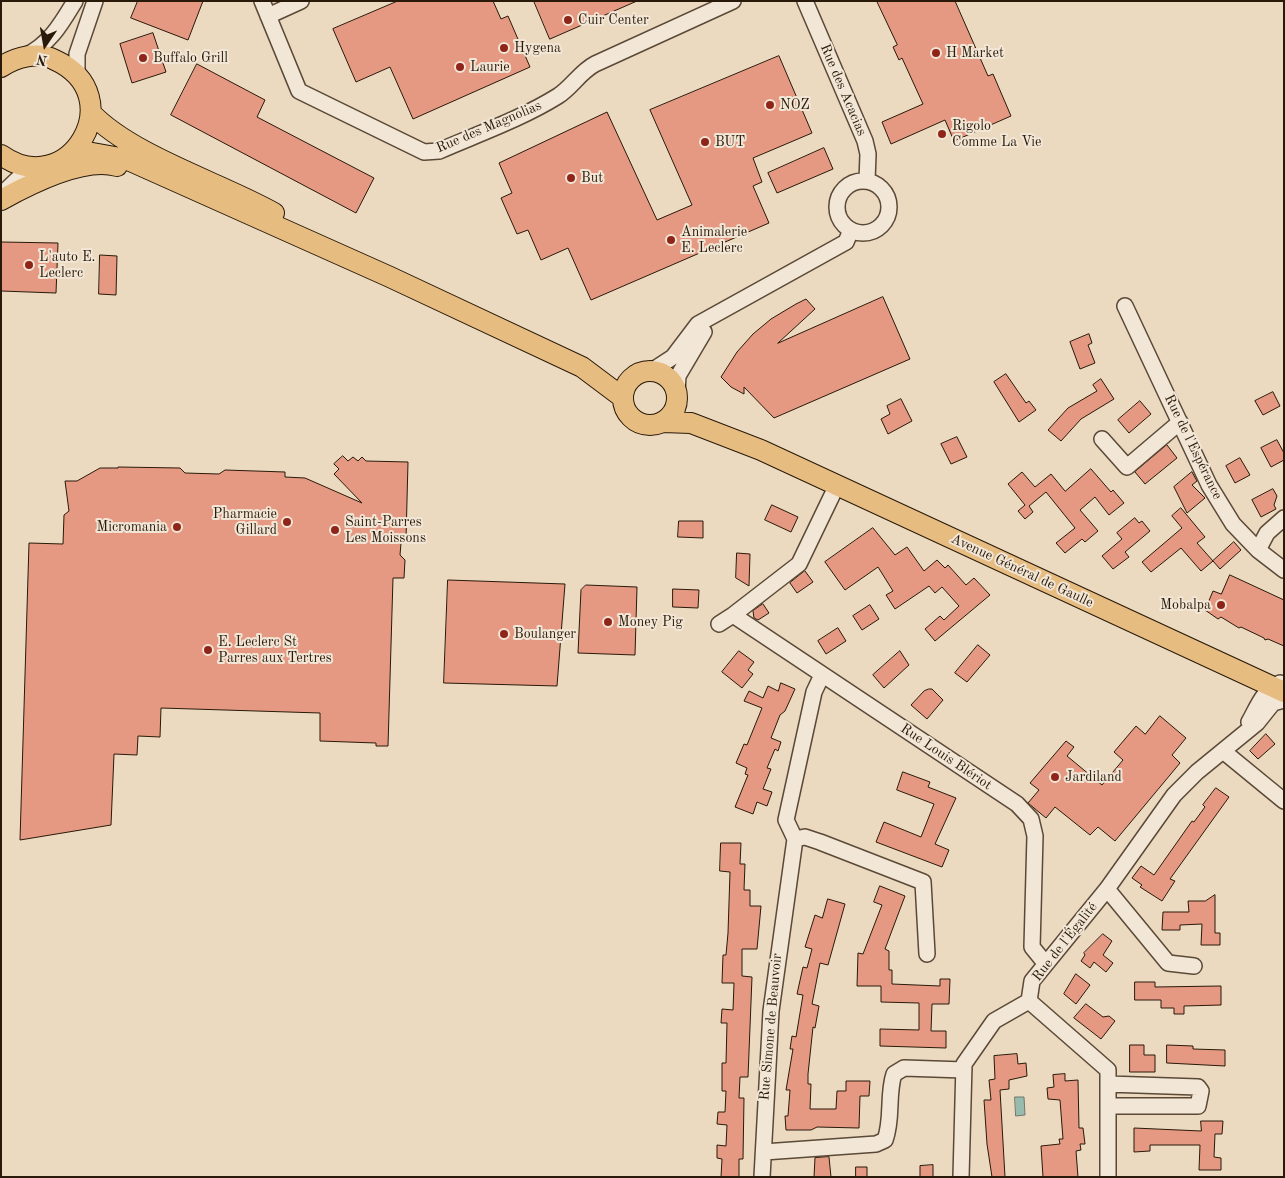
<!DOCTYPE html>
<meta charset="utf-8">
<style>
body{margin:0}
#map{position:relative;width:1285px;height:1178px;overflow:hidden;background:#ebd9c0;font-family:"Old Standard TT",serif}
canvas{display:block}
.frame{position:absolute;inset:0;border:2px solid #291908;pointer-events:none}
.north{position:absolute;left:20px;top:20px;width:50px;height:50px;-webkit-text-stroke:4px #f2e6d6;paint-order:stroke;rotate:192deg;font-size:14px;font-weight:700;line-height:20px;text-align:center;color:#291908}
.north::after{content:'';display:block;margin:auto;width:18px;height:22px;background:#291908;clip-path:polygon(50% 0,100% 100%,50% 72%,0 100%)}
</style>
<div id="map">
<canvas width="1285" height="1178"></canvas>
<div class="frame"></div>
<div class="north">N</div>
</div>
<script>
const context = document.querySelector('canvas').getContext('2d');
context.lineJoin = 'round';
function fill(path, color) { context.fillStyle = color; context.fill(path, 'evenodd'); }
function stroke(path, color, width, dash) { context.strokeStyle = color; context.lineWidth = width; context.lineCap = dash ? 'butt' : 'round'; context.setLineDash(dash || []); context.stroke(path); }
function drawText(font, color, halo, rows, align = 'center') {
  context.font = font + ' "Old Standard TT",serif'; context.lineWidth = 4; context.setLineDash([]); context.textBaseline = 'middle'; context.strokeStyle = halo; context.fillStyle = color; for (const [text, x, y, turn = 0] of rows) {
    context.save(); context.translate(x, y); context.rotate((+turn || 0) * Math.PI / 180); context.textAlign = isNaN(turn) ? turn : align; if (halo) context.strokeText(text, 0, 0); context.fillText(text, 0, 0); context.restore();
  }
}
const water = new Path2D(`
 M1015 1097H1024L1025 1115 1016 1116Z`);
const building = new Path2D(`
 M138 1H203L188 40 131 18Z
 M398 1H493L501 19 508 16 530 67 413 119 390 67 356 82 333 29Z
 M534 1H637L550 39Z
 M877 1H955L988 76 993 74 1011 116 954 141 945 120 891 144 882 122 923 104 902 58 899 60 893 47 897 45Z
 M153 33 166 72 132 83 120 44Z
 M779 56 812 133 753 158 762 182 753 186 769 223 591 300 568 248 541 260 528 230 517 234 501 198 512 193 499 163 607 112 657 220 692 205 650 110Z
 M197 64 265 100 257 117 374 178 356 213 171 115Z
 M824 148 833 169 777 193 768 173Z
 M1 242 58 243 56 293 1 291Z
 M100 255 117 256 116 295 99 294Z
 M883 297 910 359 774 418 744 387V394L731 387 721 377 737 352 753 334 771 319 796 304 806 299 815 309 778 343Z
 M1089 334 1092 343 1088 345 1095 363 1080 369 1070 342Z
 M1006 374 1026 403 1029 401 1036 410 1019 422 994 382Z
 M1101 379 1114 399 1081 419 1061 441 1048 430 1068 408 1097 391 1093 385Z
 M1273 392 1280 406 1263 415 1255 401Z
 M901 399 912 421 888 434 881 419 890 414 887 406Z
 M1140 401 1151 414 1129 433 1118 420Z
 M957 437 967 457 951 464 941 444Z
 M1277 440 1284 453V460L1271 467 1261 448Z
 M1167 445 1177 458 1145 484 1135 472Z
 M343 456 348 461 353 457 358 461 362 457 366 461 408 462 406 539 401 543 400 555 405 560 404 578H393L388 746H376V743L320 741V713L161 708 160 737 138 736 137 755 114 754 111 825 20 840 29 543 63 544 64 515 69 511 65 481H77L100 468H118V467L180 468 185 473 219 474 225 470 285 472V477L305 478 362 503 334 474 339 469 334 464Z
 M1240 458 1250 475 1235 483 1226 466Z
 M1091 469 1111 492 1113 490 1124 503 1109 515 1095 497 1080 510 1098 531 1085 542 1082 539 1065 553 1056 543 1075 528 1046 492 1029 506 1033 512 1025 519 1018 511 1025 505 1008 484 1022 472 1035 487 1051 474 1065 491Z
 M1192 472 1197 481 1192 485 1205 498 1187 513 1174 487Z
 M1273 489 1277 496 1274 505 1276 509 1261 517 1252 500Z
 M772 505 798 517 791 532 765 520Z
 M1181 508 1205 537 1197 543 1213 561 1201 571 1181 548 1151 572 1142 562 1182 528 1172 516Z
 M1135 518 1139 523 1142 521 1150 531 1125 552 1129 557 1113 569 1102 556 1122 539 1117 533Z
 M679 521H703V538L678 537Z
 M873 528 895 555 907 547 924 571 937 560 945 568 948 565 966 585 974 578 990 595 935 641 925 629 940 616 944 620 959 606 942 587 935 593 929 586 895 609 886 595 893 591 878 567 845 590 825 562Z
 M1234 542 1241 550 1220 569 1213 561Z
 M737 553 750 554 749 586 736 578Z
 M805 571 813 582 797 593 790 583Z
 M1230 575 1284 600V646L1268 639 1265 640 1264 638 1241 627 1239 628 1221 617 1218 619 1205 610 1213 591 1221 594Z
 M448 580 565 584 557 686 444 683Z
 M586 585 637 587 635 655 578 653 581 590Z
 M673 589 699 590 698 608 673 607Z
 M763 604 769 613 758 620 754 618 753 611Z
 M870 605 879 619 862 630 853 616Z
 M838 628 846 641 826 654 818 641Z
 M978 645 990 655 967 682 955 673Z
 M739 651 754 662 748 670 753 674 742 688 722 672Z
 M900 651 909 665 884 688 873 675Z
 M781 683 795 689 785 711 780 715 771 738 781 742 778 751 775 749 767 768 771 769 763 789 772 792 767 806 757 802 753 814 735 807 748 775 745 774 747 768 736 763 744 744 747 745 762 708 744 701 749 691 763 698 768 686 778 691Z
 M929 689H932L943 700 927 719 911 705 924 691Z
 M1160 716 1186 738 1172 755 1180 763 1115 841 1098 827 1090 835 1055 807 1046 818 1028 803 1039 790 1030 783 1066 741 1074 747 1067 756 1102 785 1123 760 1114 752 1136 726 1145 734Z
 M1266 734 1275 744 1258 759 1250 751Z
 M903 772 930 782 928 787 956 798 935 844 949 850 942 867 876 842 884 822 921 837 934 804 897 790Z
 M1216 788 1229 797 1170 879 1175 881 1162 901 1140 887 1142 885 1132 878 1141 866 1154 875 1192 821 1194 822 1205 807 1203 805Z
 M721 843H741L740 864H745L744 890H750V906H761L757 949H742V976L752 977 748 1077H740L739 1098H744L743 1159H739V1177H721L722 1159 717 1158V1145L726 1146 727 1125 717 1124 718 1112H725L726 1091H722V1063H726L727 1023H721L722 1009 733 1010 734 983H722L723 955H726L728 933 730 872 720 871Z
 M880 886 905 896 885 949 889 951V970H892V984L940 986V979H950L949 1004H932L931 1031H946V1048L880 1046V1029L919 1030V1003L881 1002V986H857L858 953 863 954 882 905 874 902Z
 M1215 895V933H1220V945H1201L1202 924 1180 925V930H1162L1163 912H1189L1188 901H1205Z
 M828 899 845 904 828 965 820 963 812 1004 819 1006 815 1028 813 1027 808 1074V1084H811L810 1109H836L837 1091H846V1081H870L869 1096H860L859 1128 817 1127 811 1130H786L785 1116H788L790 1090H786L793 1049H790L792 1036 796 1037 803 995 797 994 803 967 807 968 812 949 805 947 815 915 822 918Z
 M1103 934 1112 941 1103 955 1113 963 1106 972 1094 962 1090 968 1081 961 1085 955 1084 953Z
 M1076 974 1090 985 1076 1004 1064 994Z
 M1135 982H1155V987L1221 986V1005L1184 1006V1014H1174V1008H1161V1000H1135Z
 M1086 1004 1103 1017 1109 1016 1115 1021 1101 1039 1074 1018Z
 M1130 1045H1144V1055H1155V1072H1130Z
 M1167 1045 1193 1046V1049L1225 1050V1066L1167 1063Z
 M1017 1054 1018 1064 1026 1063 1027 1076 1009 1080V1089L1000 1090 1005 1177H992L987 1144 984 1100H991L989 1080 995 1079 994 1056Z
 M1065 1074V1081L1078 1080 1079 1128H1083L1085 1144H1080L1081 1150 1076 1151 1078 1177H1043L1041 1146 1060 1144 1059 1139H1063L1060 1100 1048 1099 1047 1088 1054 1087 1053 1075Z
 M1201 1121H1223L1222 1134H1215L1214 1157 1221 1158V1170H1199L1200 1145H1150V1151L1134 1152V1128L1201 1131Z
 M829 1157 831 1177H814L815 1158Z
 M933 1165V1177H920V1166Z
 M856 1167H867V1177H856Z`);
const minor = new Path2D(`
 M262 1 299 91 424 152 439 151C478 134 521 119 558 96 572 87 580 72 595 64L733 1
 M805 1 865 141 868 154 867 181
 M268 16 301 1
 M25 56C50 44 61 24 75 1
 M77 75V54L95 1
 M837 207a26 26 0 1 1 52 0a26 26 0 1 1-52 0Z
 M1 195 24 173 39 167
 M1125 306 1209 485 1233 524 1258 550 1284 570
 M653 370 673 357 698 324 846 242 851 230
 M677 392 678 376 704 332
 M1102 439 1127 467 1180 422
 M1258 550 1267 533 1284 518
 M733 615 1017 804 1031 819 1035 836 1032 947 1045 963
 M719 624 733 615 799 564 837 485
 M1249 722C1258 706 1263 690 1280 683
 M1223 751 1284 801
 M795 839 805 837 820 842 923 882 927 954
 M795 839 786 820 814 692 822 675
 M1107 889 1168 963 1194 966
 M1029 1001 1108 1070V1177
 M1108 1106H1198L1201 1091 1198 1087 1108 1084
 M764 1152 876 1144 885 1140C893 1119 887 1095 894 1074L904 1068 964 1070
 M762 1177 771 1011 795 839
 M961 1177 964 1064 994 1021 1029 1001 1032 981 1107 889 1174 795 1197 772 1257 723 1273 703 1284 700`);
const major = new Path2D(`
 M1 67C16 57 38 51 55 60 133 96 68 203 1 155
 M91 113C132 156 221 183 274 213
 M76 150 126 159 390 277 582 367 622 397
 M1 200C30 184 84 157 117 166
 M623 398a27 27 0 1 1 54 0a27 27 0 1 1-54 0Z
 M663 422 691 423 761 450 1284 692`);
const markers = [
 [568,20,5,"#8f2418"],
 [504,48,5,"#8f2418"],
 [936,53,5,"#8f2418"],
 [143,58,5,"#8f2418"],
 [460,67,5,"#8f2418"],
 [770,105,5,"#8f2418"],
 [942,134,5,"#8f2418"],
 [705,142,5,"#8f2418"],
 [571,178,5,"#8f2418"],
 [671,240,5,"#8f2418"],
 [29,265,5,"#8f2418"],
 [287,522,5,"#8f2418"],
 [177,527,5,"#8f2418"],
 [335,530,5,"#8f2418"],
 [1221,605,5,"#8f2418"],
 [608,622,5,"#8f2418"],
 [504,634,5,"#8f2418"],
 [208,650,5,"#8f2418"],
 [1055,777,5,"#8f2418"]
];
const poiNames = [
 ["Cuir Center",578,20],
 ["Hygena",514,48],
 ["H Market",946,53],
 ["Buffalo Grill",153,58],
 ["Laurie",470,67],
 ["NOZ",780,105],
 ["Rigolo",952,126],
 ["Comme La Vie",952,142],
 ["BUT",715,142],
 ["But",581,178],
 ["Animalerie",681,232],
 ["E. Leclerc",681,248],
 ["L'auto E.",39,257],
 ["Leclerc",39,273],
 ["Pharmacie",277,514,"right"],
 ["Gillard",277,530,"right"],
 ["Saint-Parres",345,522],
 ["Les Moissons",345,538],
 ["Micromania",167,527,"right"],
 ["Mobalpa",1211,605,"right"],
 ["Money Pig",618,622],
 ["Boulanger",514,634],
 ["E. Leclerc St",218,642],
 ["Parres aux Tertres",218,658],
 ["Jardiland",1065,777]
];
const streetNames = [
 ["Rue des Acacias",843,90,67],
 ["Rue des Magnolias",489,127,-23],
 ["Rue de l'Espérance",1193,447,64],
 ["Avenue Général de Gaulle",1022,571,25],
 ["Rue Louis Blériot",946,757,34],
 ["Rue de l'Égalité",1065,942,-52],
 ["Rue Simone de Beauvoir",771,1027,-85]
];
fill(water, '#99bbad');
stroke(water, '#6c7a6b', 1);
fill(building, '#e59983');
stroke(building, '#291908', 1);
stroke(minor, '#5a4936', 18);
stroke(major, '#291908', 22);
stroke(minor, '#f2e6d6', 15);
stroke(major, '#e6bc80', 20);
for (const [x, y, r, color] of markers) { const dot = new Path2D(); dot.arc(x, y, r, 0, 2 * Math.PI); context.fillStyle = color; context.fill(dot); stroke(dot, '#f2e6d6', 2); }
drawText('14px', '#291908', '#f2e6d6', poiNames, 'left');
drawText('14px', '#291908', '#f2e6d6', streetNames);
</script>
